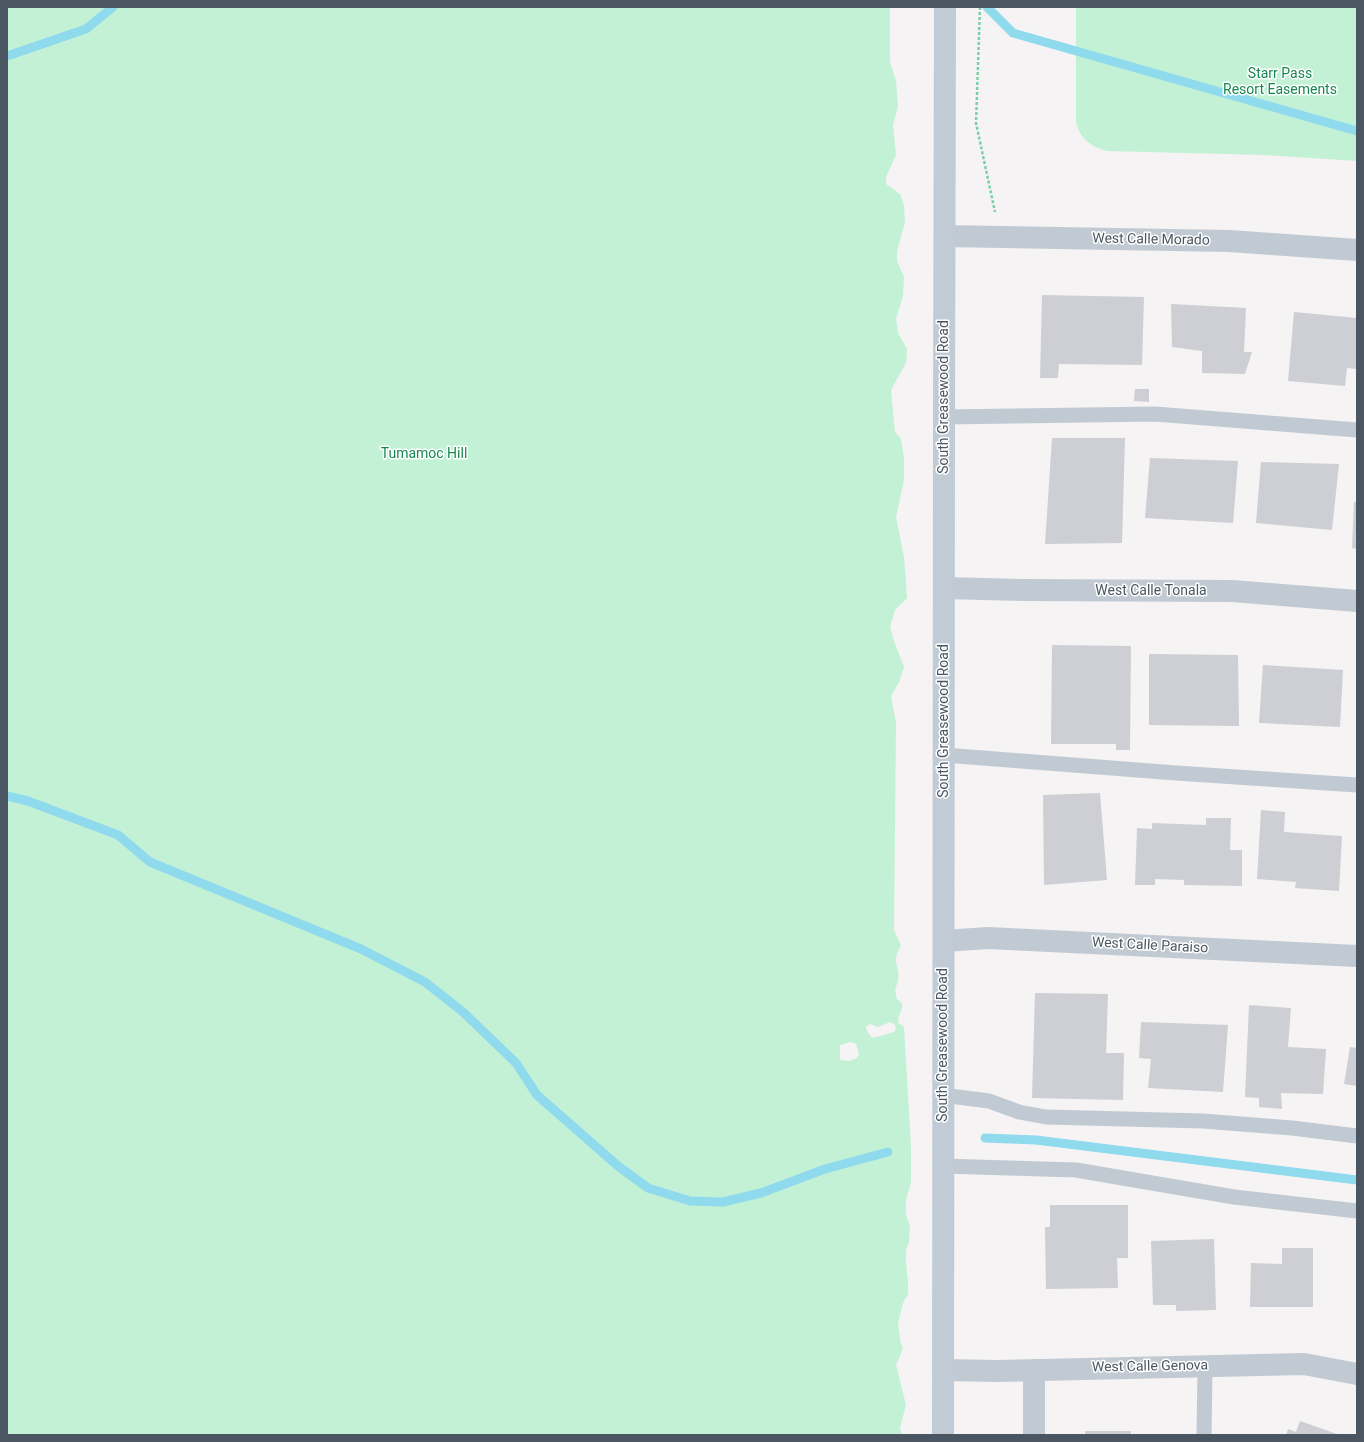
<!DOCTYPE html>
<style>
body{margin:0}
#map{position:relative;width:1364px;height:1442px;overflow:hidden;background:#f5f3f3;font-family:Roboto,sans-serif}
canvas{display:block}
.frame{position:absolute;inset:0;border:8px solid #4a5661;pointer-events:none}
</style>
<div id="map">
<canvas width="1364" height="1442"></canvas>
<div class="frame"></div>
</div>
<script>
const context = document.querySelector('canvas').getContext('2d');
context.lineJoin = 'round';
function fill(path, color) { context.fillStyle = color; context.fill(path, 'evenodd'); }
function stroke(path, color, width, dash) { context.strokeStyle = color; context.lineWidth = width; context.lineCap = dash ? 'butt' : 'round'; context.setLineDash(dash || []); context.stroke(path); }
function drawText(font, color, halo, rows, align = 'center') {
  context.font = font + ' Roboto,sans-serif'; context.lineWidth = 3; context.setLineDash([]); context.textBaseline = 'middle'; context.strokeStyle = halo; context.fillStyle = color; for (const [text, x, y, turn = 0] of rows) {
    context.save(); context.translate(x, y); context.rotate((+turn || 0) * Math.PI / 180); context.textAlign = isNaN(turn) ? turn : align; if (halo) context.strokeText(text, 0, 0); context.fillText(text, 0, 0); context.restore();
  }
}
const green = new Path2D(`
 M7 7H890V62L896 81 898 106 893 125 896 155 886 177V184L900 194 904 205 905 222 897 251V261L904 277 903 296 896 319 898 333 907 349 906 363 891 390 895 432 901 439 904 459V480L896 517 904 557 907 598 895 610 890 627 894 641 904 667 899 682 891 696 896 723 894 930 901 946C890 962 901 967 898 980 896 990 894 987 897 999L902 1003C903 1010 898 1015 898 1023L904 1027 911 1146V1183L906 1200V1215L910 1227 909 1242 906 1250V1264L908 1282V1294L903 1303 898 1323 900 1340 903 1349 896 1365 906 1405 900 1428 902 1435H7ZM890 1022 894 1024 896 1027 894 1032 873 1038C869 1035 867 1032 866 1027L870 1024 878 1027ZM851 1042 856 1044 859 1054 857 1058 849 1061 840 1060V1045Z
 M1076 7H1357V161L1265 155 1107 151C1090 146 1080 139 1076 122Z`);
const stream = new Path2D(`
 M987 7 1013 33 1357 131
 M7 56 86 29 113 7
 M7 796 28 801 118 835 150 862 361 949 425 982 463 1012 516 1063 537 1095 618 1166 648 1188 690 1201 723 1202 761 1193 825 1169 888 1152
 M985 1138 1036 1140 1357 1180`);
const building = new Path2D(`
 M1042 295 1144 297 1142 365 1059 364 1058 378H1040Z
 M1171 304 1246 308 1244 352H1252L1245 374 1202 373V351L1172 347Z
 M1294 312 1357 318V369L1347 368 1345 386 1288 381Z
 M1135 389H1149V402L1134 401Z
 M1052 438H1125L1122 543 1045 544Z
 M1150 458 1238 461 1233 523 1145 518Z
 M1261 462 1339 464 1332 530 1256 523Z
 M1354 502H1357V549L1352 548Z
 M1052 645 1131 646 1130 750H1116V744H1051Z
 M1149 654 1238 655 1239 726 1149 725Z
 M1263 665 1343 670 1340 727 1259 723Z
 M1100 793 1107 880 1044 885 1043 795Z
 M1261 810 1285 812 1284 832 1342 836 1339 891 1295 888 1296 882 1257 879Z
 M1206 818H1231L1230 850H1242V886L1184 885V880L1155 879V885H1135L1137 828 1152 829V823L1206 825Z
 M1035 993 1108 994 1106 1053H1124L1123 1100 1032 1098Z
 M1249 1005 1291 1008 1288 1047 1326 1049 1323 1094 1281 1093 1282 1109 1259 1107V1098L1245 1097Z
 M1141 1022 1228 1025 1223 1092 1148 1088 1151 1059 1139 1058Z
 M1350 1047 1357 1048V1086L1344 1084Z
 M1050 1205H1128V1258H1117L1118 1288 1046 1289 1045 1227H1050Z
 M1214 1239 1216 1310 1176 1311V1305H1153L1151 1241Z
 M1282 1248H1313V1307H1250L1251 1263 1282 1264Z
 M1300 1421 1340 1435H1286L1288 1429 1296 1432Z
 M1085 1431H1131V1435H1085Z`);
const path = new Path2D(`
 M980 7 976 123 995 212`);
const service = new Path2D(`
 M944 417 1155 414 1357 430
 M944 755 1176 773 1357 785
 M942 1095 989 1101 1019 1112 1046 1117 1203 1121 1292 1128 1357 1136
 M942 1166 1076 1170 1234 1197 1357 1211
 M1204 1435 1205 1366`);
const minor = new Path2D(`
 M945 236 1229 241 1357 250
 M944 588 1022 590 1232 591 1357 601
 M944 941 988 938 1357 956
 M943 1370 997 1371 1304 1364 1357 1374
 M1034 1370V1435`);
const secondary = new Path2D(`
 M943 1435 944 417 945 7`);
const parkNames = [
 ["Starr Pass",1280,74],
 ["Resort Easements",1280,90],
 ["Tumamoc Hill",424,454]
];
const streetNames = [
 ["West Calle Morado",1151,240,1],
 ["South Greasewood Road",944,397,-90],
 ["West Calle Tonala",1151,591],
 ["South Greasewood Road",944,721,-90],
 ["West Calle Paraiso",1150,946,3],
 ["South Greasewood Road",943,1045,-90],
 ["West Calle Genova",1150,1367,-1]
];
fill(green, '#c3f1d5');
stroke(stream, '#90daee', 9);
fill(building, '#cdcfd5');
stroke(path, '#7ad0a6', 2.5, [3, 2]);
stroke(service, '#c1cad2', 15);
stroke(minor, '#c1cad2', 22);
stroke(secondary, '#c1cbd6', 22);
drawText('14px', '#17864f', '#fff', parkNames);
drawText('14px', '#4a5661', '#fff', streetNames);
</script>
